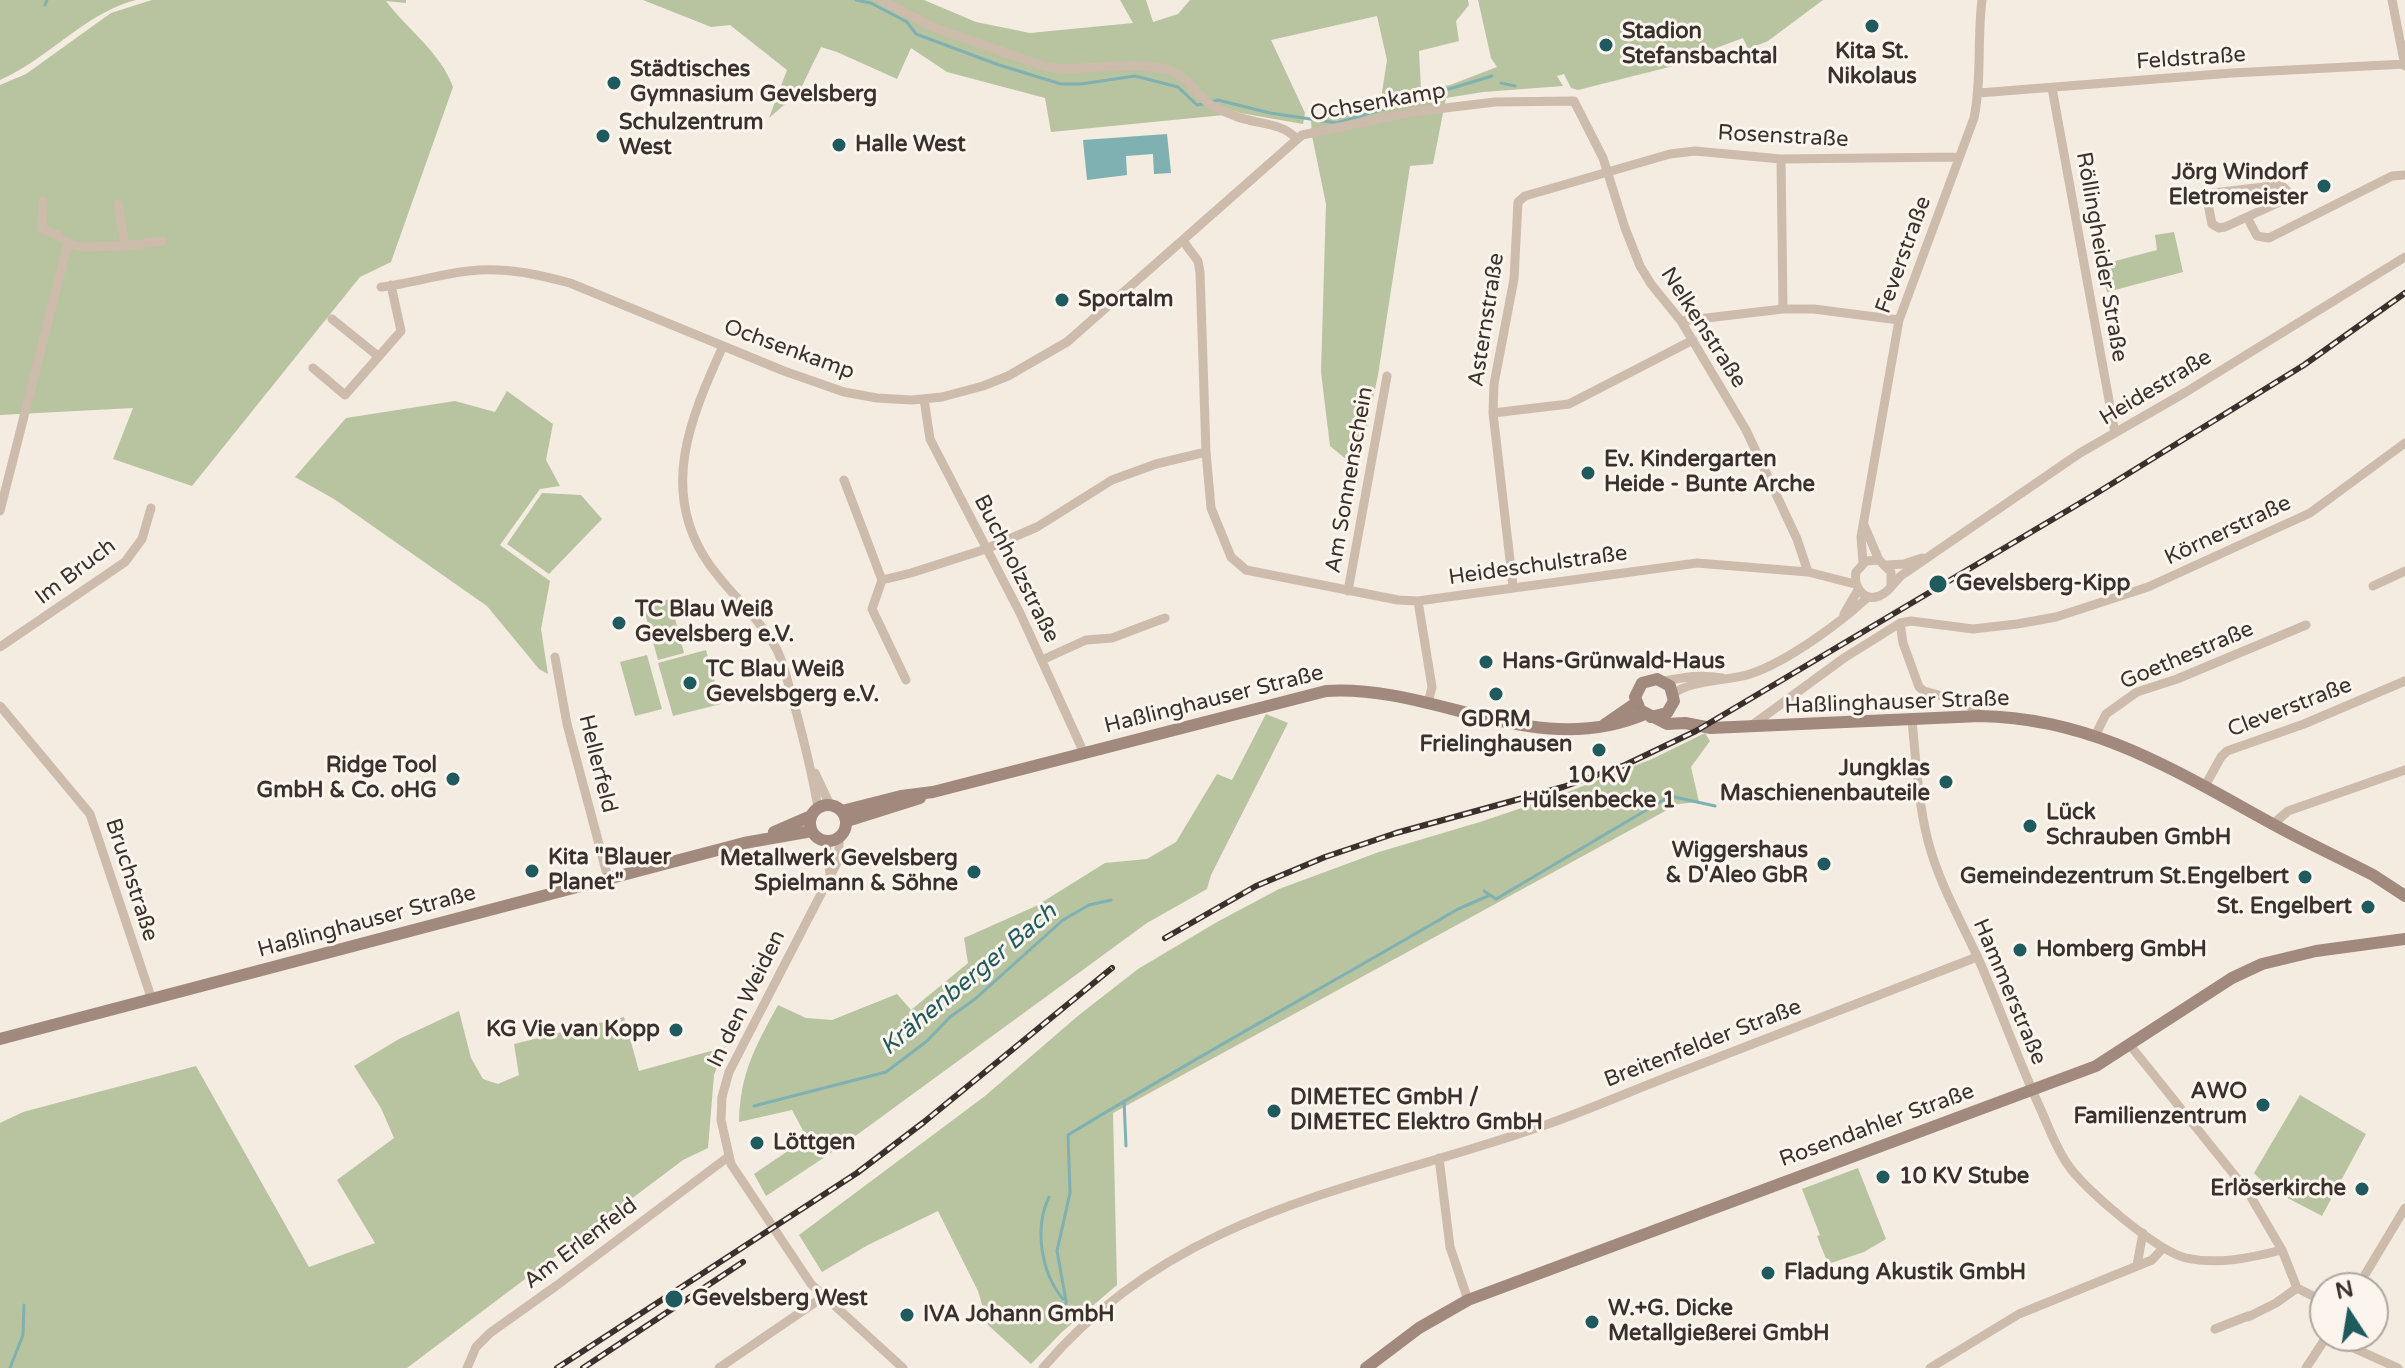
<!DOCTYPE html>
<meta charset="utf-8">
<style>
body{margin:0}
#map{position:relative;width:2405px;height:1368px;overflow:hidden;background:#f4ebe1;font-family:"Varela Round",sans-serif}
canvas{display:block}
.north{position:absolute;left:2309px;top:1272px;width:80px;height:80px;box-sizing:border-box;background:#fbf5ee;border:2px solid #aea6a0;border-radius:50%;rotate:348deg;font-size:22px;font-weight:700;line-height:32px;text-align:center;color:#3b302b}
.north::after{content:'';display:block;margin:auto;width:28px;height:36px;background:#1f5a5e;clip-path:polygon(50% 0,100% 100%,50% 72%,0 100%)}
</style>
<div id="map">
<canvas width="2405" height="1368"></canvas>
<div class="north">N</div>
</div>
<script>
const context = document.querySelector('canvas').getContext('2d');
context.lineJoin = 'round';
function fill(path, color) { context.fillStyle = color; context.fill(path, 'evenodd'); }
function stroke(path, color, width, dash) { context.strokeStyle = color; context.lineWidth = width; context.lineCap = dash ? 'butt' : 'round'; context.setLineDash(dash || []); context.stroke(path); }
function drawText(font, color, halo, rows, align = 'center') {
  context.font = font + ' "Varela Round",sans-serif'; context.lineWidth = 6; context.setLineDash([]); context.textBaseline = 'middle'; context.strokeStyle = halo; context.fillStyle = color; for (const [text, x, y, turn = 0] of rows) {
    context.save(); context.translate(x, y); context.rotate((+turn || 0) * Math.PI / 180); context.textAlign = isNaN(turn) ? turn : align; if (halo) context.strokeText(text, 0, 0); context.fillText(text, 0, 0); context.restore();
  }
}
const green = new Path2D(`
 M0 0H136C85 13 48 59 0 80Z
 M152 0H406V3L386 1C407 29 441 53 453 87L391 262 360 277 192 486 113 459 133 408 0 415V85L26 74 111 13Z
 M643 0H924L976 22 1030 33 1133 23 1120 0H1146L1153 22 1178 14 1190 0H1468L1469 5 1456 21 1459 41 1419 51 1421 90 1450 85 1497 67 1491 58 1478 0H1823L1768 41 1748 49 1743 38 1716 48 1718 53 1701 59 1578 90 1571 88 1564 74 1557 76 1563 86 1483 92 1446 98 1433 164 1410 166 1378 375 1358 469 1330 446 1321 372 1326 204 1312 136 1311 119 1380 105 1387 60 1377 16 1271 40 1305 113 1303 124 1240 113 1224 107V115L1051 132 1045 98 947 72 911 48 897 79 837 52 821 47 799 92 769 118 787 70 730 25 711 27Z
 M2174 232 2183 272 2107 292 2100 265 2157 250 2155 235Z
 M507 391 553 424 546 460 560 486 540 489 500 545 550 581 541 629 548 674 539 669 487 606 334 499 295 477 346 418 455 401 495 412Z
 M542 493 581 495 602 519 549 574 507 544Z
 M670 599 684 653 658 660 643 606Z
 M706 650 721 704 673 716 658 663Z
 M647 655 662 709 635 716 620 662Z
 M1266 714 1288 723 1211 875 1207 889 1147 923 843 1145 766 1196 754 1174 807 1138 792 1110 739 1122C740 1074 755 1047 778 1005L806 1018 832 1020 897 994 911 1010 968 963 964 938 1036 906 1105 863 1147 859 1176 842 1217 774 1232 780Z
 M1705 733 1710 741 1691 767 1699 802 1678 804 1113 1113 1117 1285 1062 1332 1031 1364 988 1325 978 1291 938 1211 868 1245 822 1272 799 1235 985 1096 1079 1015 1138 969 1217 922 1279 889 1379 852 1480 822 1560 795 1652 759Z
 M459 1011 471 1058 483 1079 498 1084 519 1075 514 1044 624 1017 639 1071 725 1047 714 1075 708 1148 683 1160 407 1368H0V1123L23 1112 196 1066 309 1267 375 1243 337 1180 394 1138 381 1108 354 1066 399 1039Z
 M2300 1095 2366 1134 2322 1216 2259 1183 2261 1180 2254 1173Z
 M1858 1168 1886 1239 1864 1252 1828 1264 1817 1236 1820 1235 1802 1189Z`);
const water = new Path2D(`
 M1167 134 1171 173 1154 174 1153 154 1126 156 1127 175 1087 180 1083 140Z`);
const stream = new Path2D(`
 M856 0 871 3 907 22 916 34 999 65 1061 84H1081L1135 76 1178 87 1197 105 1203 104
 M45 5 47 0
 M1501 83 1515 86
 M1211 102 1218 100 1270 113 1337 123 1492 76
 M1484 891 1496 899 1670 796 1715 806
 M1124 1101 1126 1146
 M754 1106 886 1072 927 1041 950 1017 975 999 1063 920 1089 905 1111 900
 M1049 1197C1034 1228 1041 1273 1063 1299
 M1065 1321 1066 1301 1057 1251 1070 1193 1068 1135C1196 1057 1328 985 1458 909L1488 896
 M10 1368 23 1335 24 1305`);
const minor = new Path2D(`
 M881 0 933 27 1046 67C1085 73 1134 59 1170 70 1186 76 1195 92 1207 102 1215 109 1226 112 1235 116 1257 125 1280 121 1297 139
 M2392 0 2405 66
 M2052 88 2115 433
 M1979 93 2232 73 2405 64
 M1781 159 1783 309
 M2281 185 2288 192 2286 199 2282 201 2225 227 2219 228 2212 224 2208 204 2209 195 2213 193Z
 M43 201 42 229 56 234 68 243
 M2247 217 2257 236 2269 238 2392 176 2405 175
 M1183 241 1198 261 1200 272 1206 452 1211 508 1231 557 1246 570 1398 600 1418 601 1697 563 1808 572 1855 584
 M125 246 162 241
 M381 287C414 283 446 272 479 270 510 268 540 275 570 283L784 371 844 392 877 398 912 400 942 397 983 386 1008 376 1067 342 1302 135 1412 112 1495 102 1574 101 1603 158 1625 228 1640 266 1651 284 1681 321 1746 430 1797 539 1808 572
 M332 319 378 356
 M1681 321 1783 309H1814L1899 320
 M723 346C691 417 658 491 709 564 730 594 759 617 777 650 784 664 787 681 792 696 802 733 812 770 818 808
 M313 368 345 395 401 331 391 285
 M924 399 930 439 1020 613 1084 753
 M1493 413 1569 404 1693 340
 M844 480 882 580 872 609 906 680
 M0 511 68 243 83 247 125 246 118 204
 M1864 525 1879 560
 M1863 563 1861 537 1899 320 1974 118C1982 79 1977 39 1982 0
 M1886 565 1904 564 1922 558
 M882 580 911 573 986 549 1037 527 1112 480 1156 464 1206 452
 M1891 585V572L1879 560 1866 561 1856 572C1853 588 1866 605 1883 594 1890 590 1895 581 1902 575L2080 453 2186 392 2405 257
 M1513 586 1493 413 1494 384 1514 279 1518 202 1525 196 1670 154 1695 151 1781 159 1959 157
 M2373 586 2405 571
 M1348 591 1387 376
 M1418 601 1432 687 1428 703
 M1844 614 1858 590
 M1900 623 1903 643 1919 687 1924 691 1967 703 1980 716
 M0 647 125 562 142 539 151 508
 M555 657 567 724 608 878
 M1042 660 1086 640 1112 638 1165 618
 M1664 681C1688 677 1698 674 1722 678
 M1674 694C1688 680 1730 681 1750 674 1787 662 1840 623 1868 597
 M0 706 90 814 152 1000
 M1912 720C1916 761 1918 802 1928 841 1939 883 1960 919 1978 958 2000 1008 2018 1060 2041 1110 2049 1128 2056 1148 2068 1165 2084 1189 2157 1251 2186 1258 2218 1265 2250 1258 2282 1250
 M1751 726 1844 658 1900 623 1911 621 1973 629 2017 624 2056 617 2148 587 2310 513 2405 443
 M2095 736 2106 714 2137 692 2177 679 2306 625
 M815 773 830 805
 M2205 786 2221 757 2227 751 2304 724 2405 681
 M2273 824 2288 811 2405 770
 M839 838V859L729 1072 722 1097 721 1120 731 1164 811 1284 903 1368
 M826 841 830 874
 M2129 1044 2248 1192 2282 1250 2297 1288 2325 1302
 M1439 1158 1450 1247 1468 1300
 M2137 1265 2143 1233
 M2357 1288 2405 1208
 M2248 1317 2276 1303 2297 1288
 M2215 1329 2248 1316
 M2327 1336 2398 1368
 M467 1368 476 1347 490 1333 556 1286 728 1157
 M719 1368 823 1297
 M1043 1368C1178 1208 1364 1189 1548 1124 1593 1108 1638 1088 1683 1071 1781 1033 1879 995 1977 957
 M1930 1368 2019 1314 2152 1260 2163 1248
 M2306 1368 2327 1336`);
const secondary = new Path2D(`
 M1651 717 1667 713 1674 701 1670 686 1657 679 1642 683 1635 697 1640 710 1667 724 1685 723 1711 728 1980 716C2093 718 2174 770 2269 822 2303 841 2338 857 2373 875L2405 896
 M1604 725 1636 703
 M810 823a18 18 0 1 1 36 0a18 18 0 1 1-36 0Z
 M842 811 901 796 933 792 1326 691C1436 684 1535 761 1645 714
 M847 821 920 798
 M774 832 811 816
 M0 1039 744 843 812 831
 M1366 1368 1419 1328 1468 1300 2096 1066 2232 978 2262 964 2316 951 2405 939`);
const rail = new Path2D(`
 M1165 938 1256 886 1325 857 1396 833 1563 787 1625 765 1696 731 2092 496 2304 365 2405 293
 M557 1368 857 1173 924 1122 1112 968
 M583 1368 743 1262`);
const markers = [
 [1872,26,8,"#1f5a5e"],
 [1606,45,8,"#1f5a5e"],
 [614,83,8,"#1f5a5e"],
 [603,136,8,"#1f5a5e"],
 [839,145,8,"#1f5a5e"],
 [2324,186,8,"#1f5a5e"],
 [1062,300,8,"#1f5a5e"],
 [1588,473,8,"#1f5a5e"],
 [1938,584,10,"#1f5a5e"],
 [619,623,8,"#1f5a5e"],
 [1486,662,8,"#1f5a5e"],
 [690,683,8,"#1f5a5e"],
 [1496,694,8,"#1f5a5e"],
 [1599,750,8,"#1f5a5e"],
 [453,779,8,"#1f5a5e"],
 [1946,782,8,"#1f5a5e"],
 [2030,826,8,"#1f5a5e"],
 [1824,864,8,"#1f5a5e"],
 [532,871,8,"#1f5a5e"],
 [974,872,8,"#1f5a5e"],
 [2305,877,8,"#1f5a5e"],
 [2368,907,8,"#1f5a5e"],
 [2020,950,8,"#1f5a5e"],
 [676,1030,8,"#1f5a5e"],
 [2263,1105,8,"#1f5a5e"],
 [1274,1111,8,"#1f5a5e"],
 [757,1143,8,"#1f5a5e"],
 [1883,1177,8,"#1f5a5e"],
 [2362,1189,8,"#1f5a5e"],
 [1768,1273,8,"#1f5a5e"],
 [674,1299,10,"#1f5a5e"],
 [907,1315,8,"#1f5a5e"],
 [1592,1322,8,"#1f5a5e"]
];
const poiNames = [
 ["Stadion",1622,32],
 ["Stefansbachtal",1622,57],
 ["Kita St.",1872,52,"center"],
 ["Nikolaus",1872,77,"center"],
 ["Städtisches",630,70],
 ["Gymnasium Gevelsberg",630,95],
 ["Schulzentrum",619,123],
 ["West",619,148],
 ["Halle West",855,145],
 ["Jörg Windorf",2308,173,"right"],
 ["Eletromeister",2308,198,"right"],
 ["Sportalm",1078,300],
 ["Ev. Kindergarten",1604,460],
 ["Heide - Bunte Arche",1604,485],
 ["Gevelsberg-Kipp",1956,584],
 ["TC Blau Weiß",635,610],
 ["Gevelsberg e.V.",635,635],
 ["Hans-Grünwald-Haus",1502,662],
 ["TC Blau Weiß",706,670],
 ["Gevelsbgerg e.V.",706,695],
 ["GDRM",1496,720,"center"],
 ["Frielinghausen",1496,745,"center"],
 ["Ridge Tool",437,766,"right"],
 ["GmbH & Co. oHG",437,791,"right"],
 ["Jungklas",1930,769,"right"],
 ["Maschienenbauteile",1930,794,"right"],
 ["10 KV",1599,776,"center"],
 ["Hülsenbecke 1",1599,801,"center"],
 ["Lück",2046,813],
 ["Schrauben GmbH",2046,838],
 ["Wiggershaus",1808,851,"right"],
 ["& D'Aleo GbR",1808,876,"right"],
 ["Kita \"Blauer",548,858],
 ["Planet\"",548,883],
 ["Metallwerk Gevelsberg",958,859,"right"],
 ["Spielmann & Söhne",958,884,"right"],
 ["Gemeindezentrum St.Engelbert",2289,877,"right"],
 ["St. Engelbert",2352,907,"right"],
 ["Homberg GmbH",2036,950],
 ["KG Vie van Kopp",660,1030,"right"],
 ["AWO",2247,1092,"right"],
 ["Familienzentrum",2247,1117,"right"],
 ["DIMETEC GmbH /",1290,1098],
 ["DIMETEC Elektro GmbH",1290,1123],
 ["Löttgen",773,1143],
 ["10 KV Stube",1899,1177],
 ["Erlöserkirche",2346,1189,"right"],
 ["Fladung Akustik GmbH",1784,1273],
 ["Gevelsberg West",692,1299],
 ["W.+G. Dicke",1608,1309],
 ["Metallgießerei GmbH",1608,1334],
 ["IVA Johann GmbH",923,1315]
];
const streetNames = [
 ["Feldstraße",2191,59,-4],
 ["Ochsenkamp",1378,103,-10],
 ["Rosenstraße",1783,137,3],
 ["Feverstraße",1904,255,-70],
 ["Röllingheider Straße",2101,257,80],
 ["Asternstraße",1487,320,-81],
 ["Nelkenstraße",1703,328,57],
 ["Ochsenkamp",789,350,20],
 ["Heidestraße",2156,388,-31],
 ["Am Sonnenschein",1350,480,-80],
 ["Körnerstraße",2228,531,-25],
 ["Heideschulstraße",1538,566,-8],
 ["Buchholzstraße",1016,569,63],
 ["Im Bruch",76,572,-37],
 ["Goethestraße",2187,656,-23],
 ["Haßlinghauser Straße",1214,700,-14],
 ["Haßlinghauser Straße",1897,703,-2],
 ["Cleverstraße",2290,708,-21],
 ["Hellerfeld",597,764,76],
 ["Bruchstraße",131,880,72],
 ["Haßlinghauser Straße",367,922,-15],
 ["Hammerstraße",2009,992,67],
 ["In den Weiden",747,999,-64],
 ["Breitenfelder Straße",1703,1044,-21],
 ["Rosendahler Straße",1877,1126,-20],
 ["Am Erlenfeld",581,1244,-37]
];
const waterNames = [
 ["Krähenberger Bach",969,980,-40]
];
fill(green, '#b8c4a0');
fill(water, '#7fb0b2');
stroke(stream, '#7fb0b2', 3);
stroke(minor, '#cdbbac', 9);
stroke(secondary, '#a18a7d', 12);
stroke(rail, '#3b302b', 6);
stroke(rail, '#fbf5ee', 3, [9]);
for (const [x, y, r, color] of markers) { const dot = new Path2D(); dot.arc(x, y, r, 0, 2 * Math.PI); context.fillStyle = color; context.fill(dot); stroke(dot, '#fbf5ee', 3); }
drawText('bold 22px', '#3b302b', '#fbf5ee', poiNames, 'left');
drawText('22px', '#3b302b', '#fbf5ee', streetNames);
drawText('italic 24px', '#1f5a5e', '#fbf5ee', waterNames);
</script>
